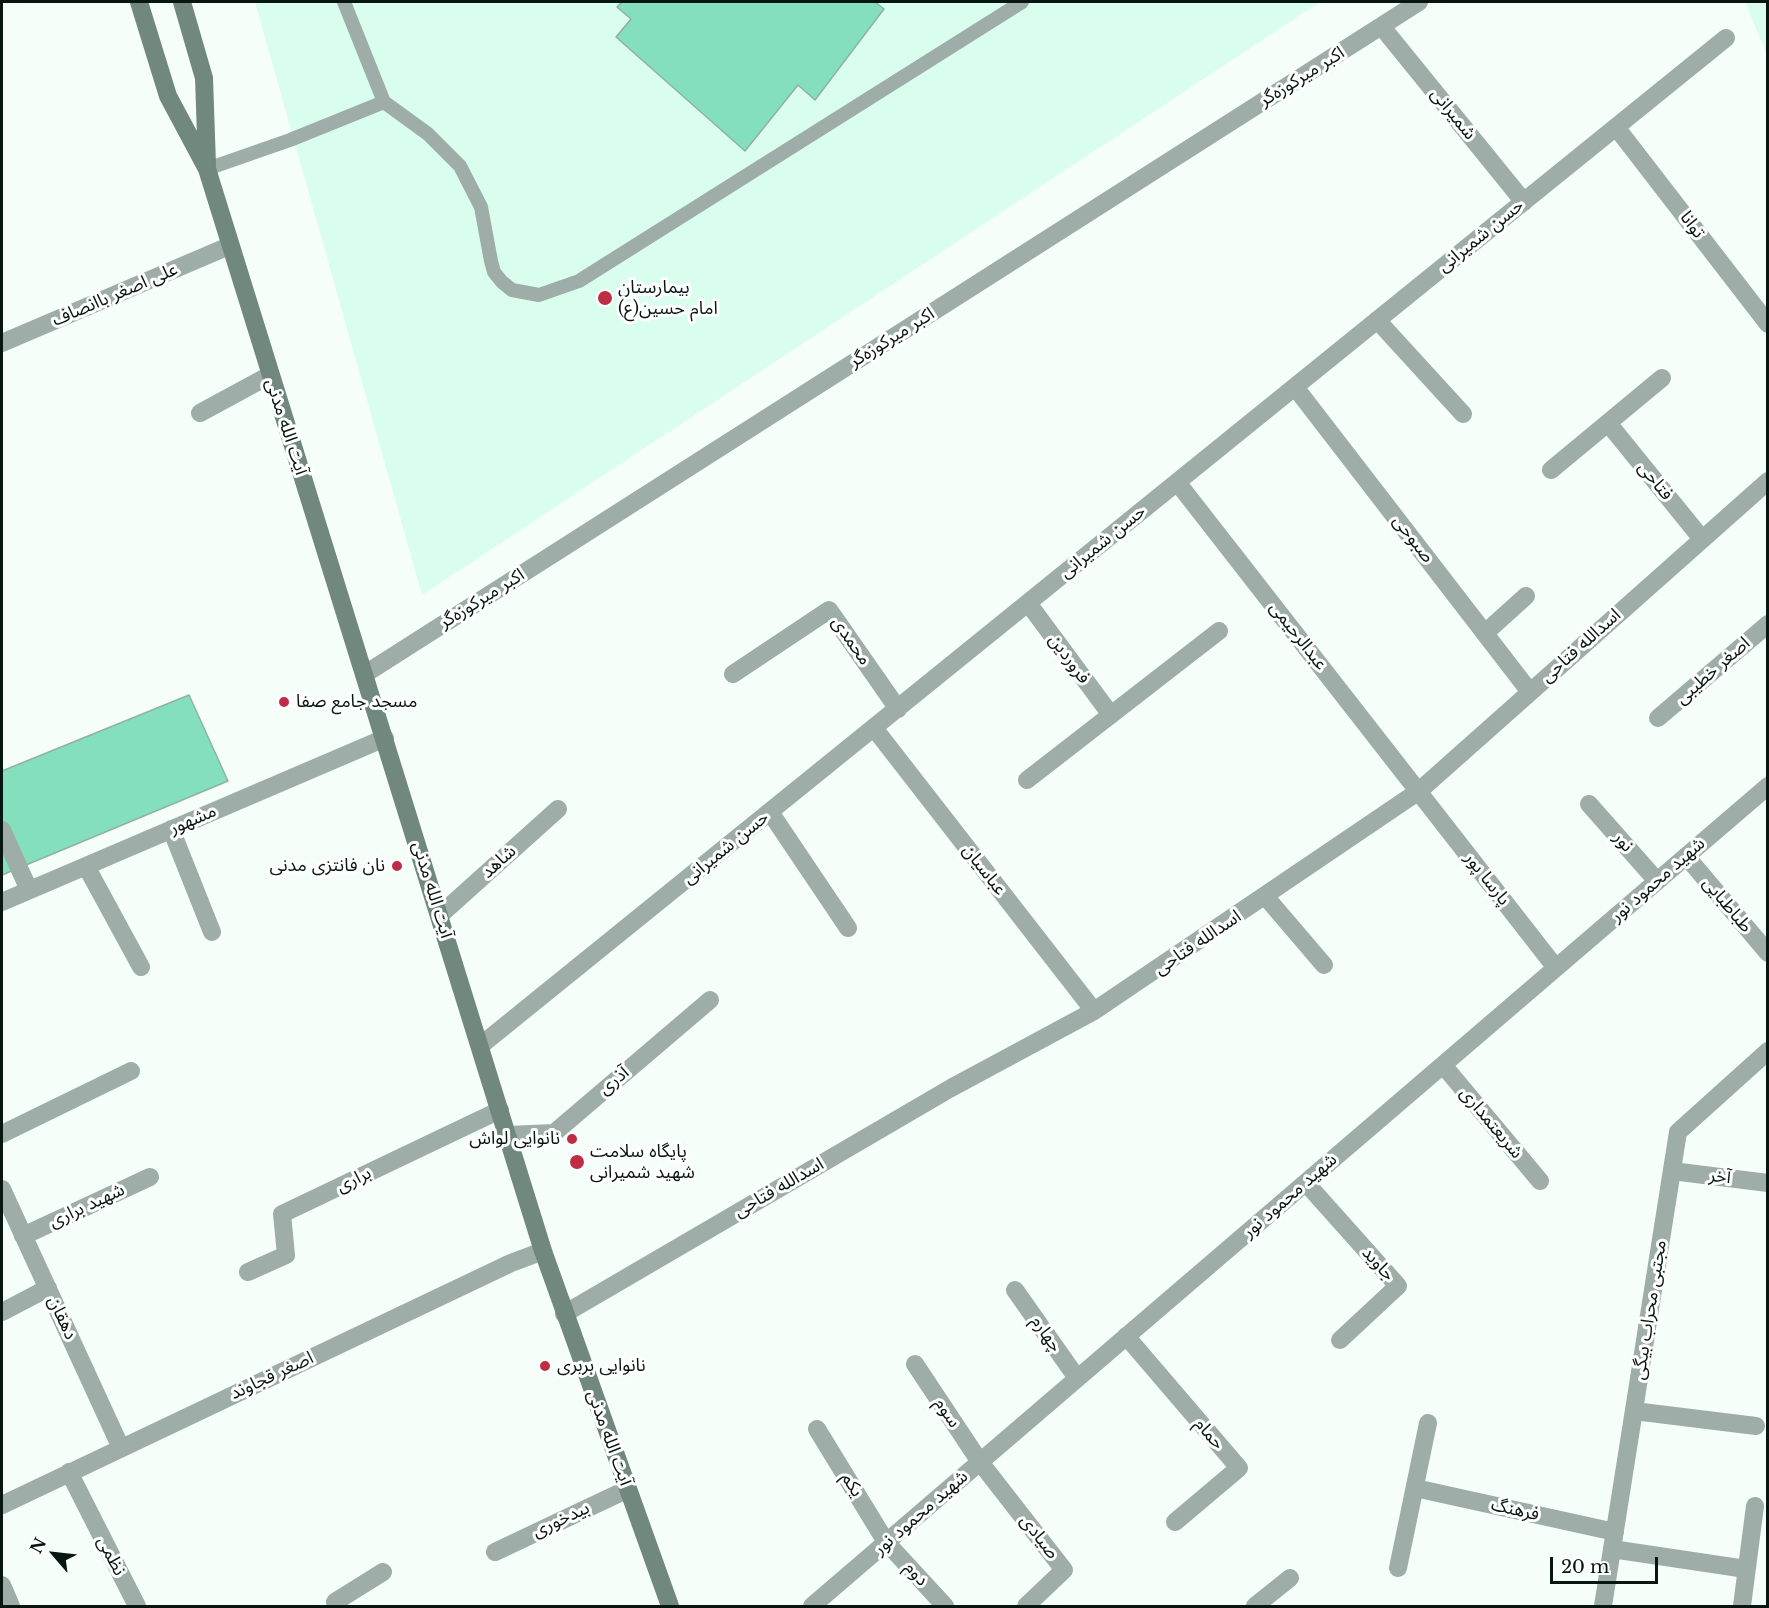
<!DOCTYPE html>
<meta charset="utf-8">
<style>
body{margin:0}
#map{position:relative;width:1769px;height:1608px;overflow:hidden;background:#f6fefa;font-family:"Libre Baskerville",serif}
canvas{display:block}
.frame{position:absolute;inset:0;border:3px solid #081611;pointer-events:none}
.north{position:absolute;left:24px;top:1524px;width:60px;height:60px;-webkit-text-stroke:4px #fff;paint-order:stroke;rotate:298deg;font-size:16px;font-weight:700;line-height:24px;text-align:center;color:#081611}
.north::after{content:'';display:block;margin:auto;width:21px;height:27px;background:#081611;clip-path:polygon(50% 0,100% 100%,50% 72%,0 100%)}
.scale{position:absolute;left:1550px;top:1557px;width:108px;height:27px;box-sizing:border-box;border:3px solid #081611;border-top:0;padding-left:8px;font-size:18px;line-height:21px;white-space:nowrap;color:#081611;-webkit-text-stroke:4px #fff;paint-order:stroke}
</style>
<div id="map">
<canvas width="1769" height="1608"></canvas>
<div class="frame"></div>
<div class="north">N</div>
<div class="scale">20 m</div>
</div>
<script>
const context = document.querySelector('canvas').getContext('2d');
context.lineJoin = 'round';
function fill(path, color) { context.fillStyle = color; context.fill(path, 'evenodd'); }
function stroke(path, color, width, dash) { context.strokeStyle = color; context.lineWidth = width; context.lineCap = dash ? 'butt' : 'round'; context.setLineDash(dash || []); context.stroke(path); }
function drawText(font, color, halo, rows, align = 'center') {
  context.font = font + ' "Libre Baskerville","Noto Sans Arabic",serif'; context.lineWidth = 6; context.setLineDash([]); context.textBaseline = 'middle'; context.strokeStyle = halo; context.fillStyle = color; for (const [text, x, y, turn = 0] of rows) {
    context.save(); context.translate(x, y); context.rotate((+turn || 0) * Math.PI / 180); context.textAlign = isNaN(turn) ? turn : align; if (halo) context.strokeText(text, 0, 0); context.fillText(text, 0, 0); context.restore();
  }
}
const built = new Path2D(`
 M255 2H1320L422 595Z
 M1745 2H1767V54L1757 31Z`);
const building = new Path2D(`
 M622 2H875L884 9 815 100 798 85 745 151 616 37 631 19 617 7Z
 M189 695 228 781 2 875V771Z`);
const lane = new Path2D(`
 M344 2 384 102 428 134 460 166 481 207 491 261 494 272 502 282 512 290 539 295 579 281 1022 2
 M207 169 290 140 384 102`);
const street = new Path2D(`
 M1382 27 1524 202
 M1616 127 1768 324
 M1377 320 1463 414
 M2 343 229 246
 M1295 387 1530 692
 M200 413 270 375
 M1608 423 1702 539
 M1551 470 1662 378
 M1177 482 1556 968
 M1028 603 1111 715
 M1485 633 1526 596
 M365 674 1419 2
 M733 674 829 610 898 709
 M1658 718 1768 624
 M874 728 1094 1011
 M1027 780 1219 631
 M1589 804 1657 881
 M770 812 848 928
 M171 829 212 932
 M2 830 29 890
 M1686 856 1768 953
 M86 866 141 967
 M1265 896 1324 965
 M2 902 385 738
 M440 915 558 809
 M480 1046 1726 38
 M1443 1065 1540 1181
 M2 1134 131 1071
 M508 1135 554 1133 710 1000
 M1672 1171 1768 1183
 M1306 1183 1398 1286 1340 1340
 M2 1189 121 1448
 M23 1236 150 1177
 M248 1272 286 1255 282 1214 500 1110
 M1015 1290 1077 1378
 M2 1312 48 1288
 M564 1314 951 1088 1094 1011 1419 791 1768 481
 M1126 1336 1239 1468 1175 1522
 M915 1364 980 1462 1064 1570 1026 1606
 M1634 1411 1756 1426
 M817 1429 886 1542 945 1606
 M69 1472 137 1606
 M1415 1488 1615 1532
 M2 1505 511 1263 543 1251
 M1612 1549 1746 1569
 M495 1552 628 1489
 M1398 1568 1428 1423
 M2 1585 11 1606
 M337 1606 335 1602 383 1572
 M812 1606 1768 786
 M1255 1606 1290 1578
 M1603 1606 1678 1132 1768 1051
 M1742 1606 1755 1506`);
const secondary = new Path2D(`
 M139 2 168 96 207 169 543 1251 670 1606
 M182 2 204 78 207 165`);
const markers = [
 [605,298,8,"#be2d43"],
 [284,702,6,"#be2d43"],
 [397,866,6,"#be2d43"],
 [572,1139,6,"#be2d43"],
 [577,1162,8,"#be2d43"],
 [545,1366,6,"#be2d43"]
];
const streetNames = [
 ["اکبر میرکوزه‌گر",1302,77,-32],
 ["شمیرانی",1453,114,51],
 ["توانا",1692,225,53],
 ["حسن شمیرانی",1481,236,-39],
 ["علی اصغر باانصاف",115,295,-23],
 ["اکبر میرکوزه‌گر",892,338,-32],
 ["آیت الله مدنی",286,427,72],
 ["فتاحی",1655,481,51],
 ["صبوحی",1413,539,52],
 ["حسن شمیرانی",1103,542,-39],
 ["اکبر میرکوزه‌گر",482,599,-32],
 ["عبدالرحیمی",1298,636,52],
 ["محمدی",851,641,55],
 ["اسدالله فتاحی",1581,646,-42],
 ["فروردین",1069,659,54],
 ["اصغر خطیبی",1713,671,-41],
 ["مشهور",193,820,-23],
 ["نور",1623,842,49],
 ["حسن شمیرانی",726,848,-39],
 ["شاهد",499,862,-42],
 ["عباسیان",984,870,52],
 ["پارسا پور",1487,879,52],
 ["شهید محمود نور",1658,880,-41],
 ["آیت الله مدنی",432,890,73],
 ["طباطبایی",1727,905,50],
 ["اسدالله فتاحی",1198,943,-34],
 ["آذری",614,1081,-40],
 ["شریعتمداری",1491,1123,50],
 ["آخر",1720,1177,7],
 ["براری",354,1180,-26],
 ["اسدالله فتاحی",779,1188,-30],
 ["شهید محمود نور",1290,1196,-41],
 ["شهید براری",87,1206,-25],
 ["جاوید",1378,1264,48],
 ["مجتبی محراب بیگی",1650,1310,-81],
 ["دهقان",62,1318,65],
 ["چهارم",1046,1334,55],
 ["اصغر قجاوند",272,1376,-25],
 ["سوم",947,1413,56],
 ["حمام",1209,1434,49],
 ["آیت الله مدنی",609,1438,70],
 ["یکم",852,1485,59],
 ["فرهنگ",1515,1510,13],
 ["شهید محمود نور",921,1513,-41],
 ["بیدخوری",561,1520,-25],
 ["صیادی",1039,1537,52],
 ["نظمی",111,1556,63],
 ["دوم",916,1574,48]
];
const poiNames = [
 ["بیمارستان",618,288],
 ["امام حسین(ع)",618,309],
 ["مسجد جامع صفا",296,702],
 ["نان فانتزی مدنی",385,866,"right"],
 ["نانوایی لواش",560,1139,"right"],
 ["پایگاه سلامت",590,1152],
 ["شهید شمیرانی",590,1173],
 ["نانوایی بربری",557,1366]
];
fill(built, '#dafeee');
fill(building, '#84dfbd');
stroke(building, '#8fb2a3', 1.5);
stroke(lane, '#9eada7', 14);
stroke(street, '#9eada7', 18);
stroke(secondary, '#71887e', 18);
for (const [x, y, r, color] of markers) { const dot = new Path2D(); dot.arc(x, y, r, 0, 2 * Math.PI); context.fillStyle = color; context.fill(dot); stroke(dot, '#fff', 2); }
drawText('18px', '#081611', '#fff', streetNames);
drawText('18px', '#081611', '#fff', poiNames, 'left');
</script>
